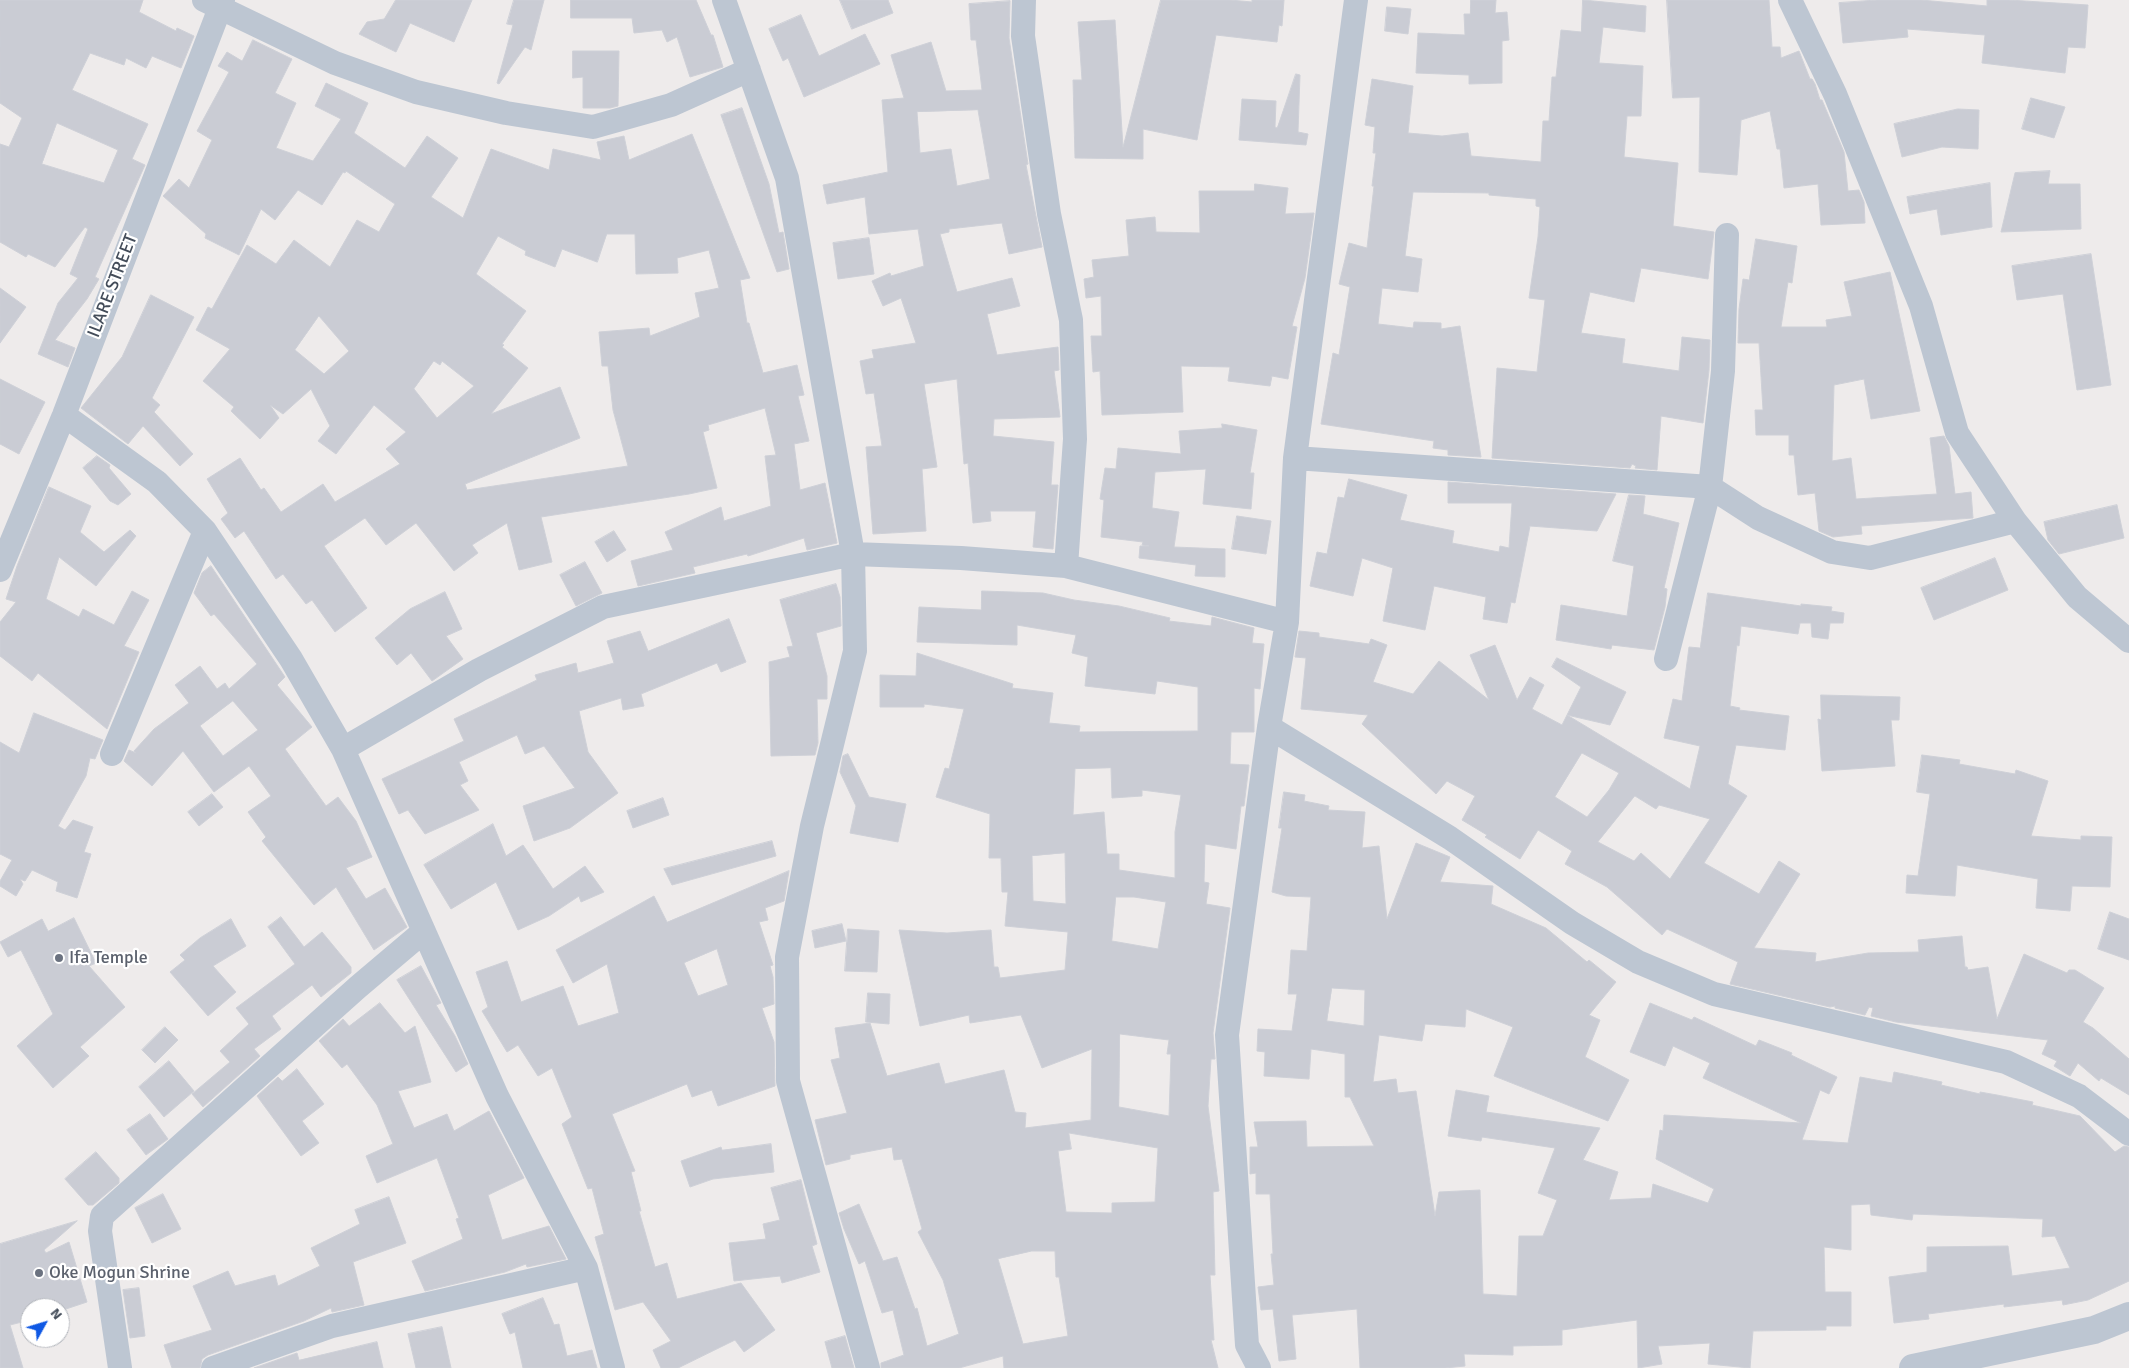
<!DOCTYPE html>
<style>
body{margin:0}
#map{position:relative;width:2129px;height:1368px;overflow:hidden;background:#eeebeb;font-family:Signika,sans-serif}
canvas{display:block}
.north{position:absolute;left:20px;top:1298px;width:50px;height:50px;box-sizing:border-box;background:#fff;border:1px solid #b4b7bd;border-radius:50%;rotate:51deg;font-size:14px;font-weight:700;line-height:20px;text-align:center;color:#434c59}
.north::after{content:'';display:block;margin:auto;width:18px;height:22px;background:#0f58e4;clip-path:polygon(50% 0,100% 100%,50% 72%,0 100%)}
</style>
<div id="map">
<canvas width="2129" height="1368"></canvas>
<div class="north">N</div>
</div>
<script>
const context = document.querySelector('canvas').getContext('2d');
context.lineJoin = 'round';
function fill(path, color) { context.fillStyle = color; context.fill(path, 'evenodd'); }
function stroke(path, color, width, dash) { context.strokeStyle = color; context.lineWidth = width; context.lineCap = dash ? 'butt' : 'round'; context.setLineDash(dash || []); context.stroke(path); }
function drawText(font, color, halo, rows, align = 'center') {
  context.font = font + ' Signika,sans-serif'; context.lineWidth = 4.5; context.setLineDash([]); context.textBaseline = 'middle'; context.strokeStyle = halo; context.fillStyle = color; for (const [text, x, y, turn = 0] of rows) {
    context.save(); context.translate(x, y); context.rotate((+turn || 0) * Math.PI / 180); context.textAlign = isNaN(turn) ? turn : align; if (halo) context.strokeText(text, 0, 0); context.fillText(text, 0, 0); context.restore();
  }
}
const building = new Path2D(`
 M0 0H143L139 12 176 31 177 28 194 36 181 68 152 56 146 68 126 58 124 65 90 53 72 90 148 124 132 159 145 165 95 277 99 279 87 299 55 340 75 348 68 367 38 354 58 303 78 278 70 274 88 229 85 227 55 267 28 254 26 257 0 242V144L9 147 22 118 0 103ZM57 123 118 150 104 183 42 164Z
 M396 0H472L454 42 410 23 396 52 359 34 367 22 384 19Z
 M514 0H544L531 50 525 47 499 84 497 83 513 25 507 24Z
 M571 0H696L711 35H713L723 67 690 77 677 37 667 42 662 30 634 33 632 18H571Z
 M840 0H888L893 13 852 29Z
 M1161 0H1230L1252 2V0H1284L1282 26 1279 25 1277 42 1216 35 1197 140 1143 129V159L1075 158 1073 80H1082L1078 22 1115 20 1123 147Z
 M1471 0H1496L1495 13 1507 12 1509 40 1502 41V83L1469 84V75L1416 73 1418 33 1465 35 1464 14H1470Z
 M1583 0 1646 6 1645 32 1603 27 1599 63 1643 66 1641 116H1627L1624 157 1678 163 1673 226 1714 232 1708 279 1641 268 1634 302 1590 292 1581 333 1625 339 1622 363 1679 371 1682 337 1710 340 1709 370 1703 423 1661 416 1657 470 1635 468 1636 466 1632 464 1630 468 1492 458 1497 368 1537 372 1545 300 1529 298 1538 237 1540 207 1536 206V199L1489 195V193L1413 192 1405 256 1422 259 1418 292 1382 288 1378 324 1413 328 1414 322 1441 323V329L1460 326 1481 457 1448 455V450L1433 448 1434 441 1321 424 1333 353 1339 355 1350 287 1339 284 1349 243 1367 248 1374 186H1372L1376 153H1373L1375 127 1365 125 1372 79 1413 86 1408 133 1442 136 1468 133 1471 156 1541 162 1543 121H1549L1552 77H1556L1561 30 1581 32Z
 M1667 0H1769L1772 47H1780L1781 58 1799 51 1810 79H1812L1815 84 1820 100H1822L1844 152 1848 191 1859 190 1864 202 1865 223 1821 225 1818 184 1784 188 1780 149H1777L1770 111 1741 120 1737 175 1699 172 1700 97 1673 98Z
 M1877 0H1921L1987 6V0H2009L2088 5 2085 48 2068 47 2065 73 1982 63 1985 35 1907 29 1908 37 1843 43 1839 3Z
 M1010 1 1009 38 1028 164 1026 165 1042 247 1009 254 1002 223 949 229V232L940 234 957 292 1012 278 1020 306 987 314 997 355 1058 347 1059 370 1054 371 1060 417 994 419 993 436 1054 442 1051 485H1058L1053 549 1033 547 1036 511H990L991 521 973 523 968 463 964 464 957 379 924 384 937 467 922 469 926 531 873 534 866 447 882 446 874 393 866 394 860 361 874 358 872 350 916 343 901 298 883 306 872 281 890 273 891 276 924 266 918 229 869 234 865 197 827 204 823 185 888 172 882 100 904 98 891 55 931 42 946 91 982 90 976 40H971L969 4ZM978 110 990 179 957 186 951 149 920 153 917 112Z
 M1387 7 1411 9 1408 34 1385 31Z
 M801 15 819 56 865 34 880 64 804 97 788 58 783 61 769 29Z
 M253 40 292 59 275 93 296 103 276 148 313 161 341 119 315 106 326 83 368 103 354 133 405 168 427 136 458 158 431 197 463 218 491 149 549 170 553 149 601 160 597 142 624 136 629 160 692 134 750 278 740 280 747 323H749L763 373 797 365 804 395 798 396 809 441 794 444 800 490 825 483 837 543 807 550 804 538 748 556 747 554 693 567 695 573 638 586 631 561 673 550 665 532 721 507 724 521 771 506 765 456 776 455 765 408 708 425 709 430 703 432 717 488 689 494 541 517 552 562 519 570 507 523 472 545 478 553 454 571 416 523 386 545 365 518 324 546 367 608 335 632 312 600 306 604 283 574 276 579 244 531 235 538 221 519 228 513 207 479 240 458 261 490 264 488 281 512 323 484 335 502 400 464 386 449 406 432 374 405 336 454 318 441 330 426 311 389 283 414 270 405 279 418 260 439 231 411 234 407 203 381 230 349 196 330 208 307 212 309 247 245 276 264 294 240 330 267 357 220 379 232 395 204 346 171 345 173 343 172 322 205 298 190 275 220 261 209 239 255 205 238 206 234 163 196 179 179 189 188 212 140 197 131 229 72 218 66 227 52 242 61ZM607 234H635L636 274 678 273 677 258 709 250 719 288 695 293 700 317 650 336 649 328 599 332 602 366H608L613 410 628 466 467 490 465 484 580 438 560 387 491 414 528 368 502 347 504 345 502 344 526 311 476 274 498 236 526 251 525 255 555 267 562 249 597 262ZM319 316 349 351 324 374 295 350ZM434 361 440 365 442 361 474 386 437 418 414 389Z
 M573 51H619L618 106 610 108H583V77L573 78Z
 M1296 74 1300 75 1298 132 1308 134 1306 145 1239 140 1242 99 1276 101 1275 127 1277 128Z
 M2031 98 2065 107 2054 138 2022 129Z
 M742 108 769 184 779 233 783 232 789 269 777 272 721 115Z
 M1958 109 1979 110 1978 149 1942 147 1902 157 1894 124Z
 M2050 171 2048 184H2080L2081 229 2001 232 2015 173Z
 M1990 183 1992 227 1941 235 1937 209 1910 214 1907 197Z
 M1255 184 1288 188 1285 214 1314 213 1305 278 1292 326 1297 327 1288 379 1272 376 1270 386 1228 381 1230 367 1181 366 1183 412 1102 415 1100 371 1093 372 1091 336H1102L1101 296 1086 298 1084 279 1094 277 1092 260 1129 256 1126 220 1155 217 1156 232 1200 233 1199 191H1254Z
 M869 238 874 274 838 279 833 243Z
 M1756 239 1797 246 1792 283 1788 282 1781 327H1827L1826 320 1852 316 1844 282 1890 272 1920 411 1871 419 1864 379 1834 385 1832 461 1851 458 1856 499 1937 494 1930 438 1944 436 1949 446 1955 494 1971 492 1973 518 1861 526 1862 534 1833 537 1819 531 1815 493 1798 495 1794 455H1789V435H1756L1755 410H1763L1759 343H1738L1739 309 1743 279 1749 280Z
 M2091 254 2111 385 2077 390 2063 294 2017 300 2012 266Z
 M0 288 26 307 0 343Z
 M151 295 194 317 152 398 160 405 154 412 193 454 180 466 143 426 128 444 81 408 122 357Z
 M0 379 45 402 19 454 0 444Z
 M1222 424 1257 430 1250 473H1254L1251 509 1203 504 1206 469 1155 472 1152 508 1179 512 1174 547 1225 549V577L1195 576 1196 565 1139 558 1140 546H1149L1142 545 1143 542 1101 537 1104 500 1100 499 1105 468 1116 469 1118 448 1181 454 1179 431 1222 428Z
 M97 456 110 465 109 468 131 494 118 505 110 501 83 468Z
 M1349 479 1407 495 1400 520 1454 531 1452 543 1499 552 1500 546 1509 548 1512 503H1448V482L1616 494 1597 531 1530 526 1515 603 1511 602 1507 623 1483 619 1486 597 1434 586 1425 630 1383 621 1393 568 1362 558 1353 596 1310 586 1317 552 1327 554 1338 497 1344 498Z
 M49 487 91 506 80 532 104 552 130 530 136 536 96 586 59 557 46 599 79 617 83 609 114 625 132 591 149 600 124 646 139 652 107 729 38 673 32 681 0 656V622L16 602 6 599 17 566Z
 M1629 495 1645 496 1643 514 1679 523 1664 588 1667 589 1665 607 1654 650 1612 645 1611 649 1556 640 1561 605 1627 616 1634 566 1613 561Z
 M2117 505 2124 538 2059 554 2048 540 2044 522Z
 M1237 516 1271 521 1266 554 1232 549Z
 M614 531 626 550 607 562 595 542Z
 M1995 558 2008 590 1934 620 1921 588Z
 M585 562 602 593 576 606 560 575Z
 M211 566 285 677 277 685 312 727 285 749 326 806 338 797 356 821 372 857 346 868 366 899 385 888 407 927 374 950 336 887 314 905 262 841 266 837 248 812 271 796 249 766 214 792 183 751 152 786 124 761 129 750 136 753 134 751 154 729 189 703 175 685 200 666 217 689 225 683 229 689 257 664 214 614 211 616 194 593 202 573ZM233 701 258 730 223 756 200 726Z
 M836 584 840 597 841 626 816 633 827 676V699H817L818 743 815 755 771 756 769 662 790 657 787 647 793 646 780 600Z
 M982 591 1043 593 1074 600 1119 606 1170 618 1169 621 1211 626 1212 617 1254 628 1252 643 1264 644 1260 689 1254 688V732H1231L1230 764 1249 765 1244 806H1241L1236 849 1205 844 1204 882 1209 883 1206 904 1230 908 1213 1033 1215 1059H1211L1208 1106 1219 1191 1213 1192 1215 1275H1210L1214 1340H1211L1218 1368H1004L1003 1356 959 1368H881V1363L904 1355 893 1310 882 1313 865 1261 859 1264 844 1229 839 1213 859 1204 883 1261 897 1257 915 1309 917 1308 927 1346 959 1334 943 1280 918 1232 922 1229 902 1159 894 1160 892 1147 850 1155V1159L826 1165 815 1120 847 1113 831 1060 840 1058 835 1028 870 1023 887 1076 939 1063 945 1084 1004 1070 1015 1112 1026 1113 1025 1128 1091 1120 1092 1049 1042 1068 1021 1015 970 1023 969 1015 920 1026 899 930 947 933 991 930 994 967H998L1000 978 1065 970 1068 932 1005 926 1008 892H1002L1001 858H989L990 814 936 797 945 768 949 769 964 709 924 704V707H880V675L916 676 917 653 1013 684 1012 688 1053 693 1049 723 1080 726 1079 732 1198 731V687L1157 681 1155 694 1085 686 1088 657 1072 653 1076 635 1017 625V645L917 642 919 607 981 610ZM1111 768 1112 798 1142 796V790L1181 795 1175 832V878L1119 870V854H1107L1104 812 1073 815 1075 769ZM1065 853 1066 904 1033 901 1032 856ZM1116 897H1134L1166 902 1158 949 1112 941ZM1120 1034 1169 1040 1167 1054H1171L1169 1116 1119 1107ZM1069 1133 1158 1148 1155 1202 1112 1203V1213L1066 1212 1058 1151 1071 1149ZM1032 1251H1055L1056 1277H1059L1068 1336 1023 1344 998 1259Z
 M445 592 462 629 446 636 463 659 432 681 411 653 397 665 375 638 410 609Z
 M1708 593 1801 606V604L1832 607 1831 611 1844 613 1843 623H1830L1828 639 1812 637 1811 623H1800L1798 634 1741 626 1739 646 1737 645 1730 706 1740 708 1739 710 1789 716 1785 750 1736 745 1728 784 1747 796 1704 863 1759 894 1779 861 1800 874 1754 948 1816 953 1815 962 1868 953 1919 952 1918 940 1962 936 1965 967H1967L1968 970 1988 967 1997 1019 2024 954 2067 973 2069 970H2075L2104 988 2083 1022 2093 1028 2129 1059V1095L2101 1078 2099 1081 2078 1063 2070 1076 2054 1066 2057 1061 2042 1054 2048 1040 1896 1022 1871 1016 1873 1008 1869 1007 1865 1015 1835 1008V1006L1830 1007 1730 984 1738 962 1667 929 1662 935 1607 887 1565 864 1572 851 1538 830 1520 859 1485 837 1487 835 1462 820 1475 796 1447 781 1436 794 1362 724 1368 715 1301 709 1306 658 1295 657 1299 631 1319 633V637L1369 644 1371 639 1387 645 1373 682 1413 694 1439 661 1489 700 1470 655 1495 645 1517 700 1530 677 1544 685 1532 709 1562 725 1567 715 1690 789 1700 746 1664 738 1673 699 1682 701 1689 647 1700 648ZM1582 753 1619 773 1609 790 1587 817 1555 797ZM1635 796 1656 809 1659 805 1710 819 1670 879 1641 853 1634 861 1598 842Z
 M729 619 746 662 721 672 717 663 641 694 644 706 623 710 621 698 579 711 588 752 618 793 570 828 534 841 523 806 575 788 544 746 525 754 517 735 459 762 468 781 460 785 479 810 425 834 408 810 399 814 382 779 464 741 454 719 537 680 535 675 576 663 578 673 614 663 607 641 640 631 648 651Z
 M1557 658 1626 692 1610 725 1567 715 1581 687 1552 667Z
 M1821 695 1900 697 1899 720H1891L1895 766 1822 771 1818 719 1821 720Z
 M34 713 103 740 95 759 90 758 86 776 58 826 65 830 73 820 93 827 84 852 91 854 77 898 56 891 58 882 32 870 25 881 20 879 23 884 16 896 0 886V881L12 860 0 854V742L19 753Z
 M848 754 869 797 906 804 898 842 850 833 856 806 840 772 843 756Z
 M1922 755 1960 760 1959 764 2015 774 2016 770 2048 781 2031 836 2081 840V836L2112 837 2110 887 2072 886 2070 911 2036 908 2038 879 1957 865 1955 896 1906 893 1907 875 1918 876 1930 794 1917 792Z
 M1284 792 1305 795 1304 801 1329 806 1328 810 1365 812 1362 848 1379 846 1387 919 1416 843 1450 857 1440 882 1493 886 1491 904 1546 928 1587 962 1589 960 1616 982 1589 1015 1600 1020 1585 1057 1629 1080 1608 1121 1494 1076 1513 1027 1466 1009 1465 1027 1425 1024 1422 1041 1379 1035 1373 1082 1396 1079 1398 1093 1416 1091 1435 1216 1439 1192 1480 1190 1483 1294 1517 1296 1519 1236H1543L1557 1200 1538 1193 1555 1148 1482 1137 1481 1141 1448 1136 1456 1090 1489 1096 1486 1112 1600 1128 1583 1160 1618 1172 1609 1200 1651 1198 1653 1184 1708 1203 1714 1189 1656 1159 1660 1130 1663 1131 1664 1115 1801 1123 1703 1078 1710 1063 1673 1046 1665 1066 1630 1052 1650 1003 1692 1020 1694 1017 1756 1046 1759 1040 1792 1053 1791 1055 1837 1077 1829 1094 1820 1090 1802 1140 1848 1143 1860 1077 1892 1083 1894 1072 1942 1082 1941 1085 1980 1094V1092L1997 1095 2033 1102 2032 1105 2080 1116 2115 1152 2124 1146 2129 1147V1281L2088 1300 2063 1305 2062 1300 2004 1307V1304L1928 1314 1929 1319 1894 1323 1889 1277 1927 1272V1247L2008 1246 2012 1276 2070 1268 2055 1236 2042 1237 2043 1219 1913 1214 1912 1220 1871 1215 1870 1204 1851 1205V1250L1824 1247 1825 1292H1851V1326H1826V1330L1753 1331 1750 1368 1708 1364 1710 1343 1658 1346 1662 1364 1638 1368 1637 1320 1562 1330V1345L1513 1346V1355L1464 1354 1465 1366 1445 1368H1360L1357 1309 1292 1315 1296 1359 1279 1361 1273 1309 1261 1310 1258 1287 1274 1285 1271 1254H1273L1270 1194H1256V1173L1250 1174V1147H1258L1254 1122 1306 1121 1307 1147 1374 1146 1350 1097H1345V1054L1311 1049 1309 1079 1264 1076 1265 1052 1257 1051 1258 1029 1292 1031 1297 994H1288L1291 950 1307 951 1311 897 1286 896 1272 892 1282 828H1279ZM1332 988 1365 990 1364 1026 1327 1021Z
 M212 794 223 807 199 826 188 812Z
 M663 798 669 815 633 828 627 811Z
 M493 824 506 856 523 845 553 889 585 866 604 892 581 902 579 896 549 916 518 930 496 882 451 909 424 865Z
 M772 841 776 856 672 885 664 869Z
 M789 871 784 901 765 908 768 920 759 922 773 965 770 966 773 977 774 1004 762 1008 774 1042 775 1086 718 1106 712 1090 692 1097 687 1084 612 1114 635 1171 631 1172 641 1211H639L655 1267 667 1263 677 1299 741 1283 775 1330 744 1352 735 1340 678 1368H661L653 1350 671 1341 643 1302 615 1310 595 1237 604 1234 592 1188 588 1189 562 1124 572 1117 552 1068 538 1076 518 1045 507 1052 482 1011 488 1007 476 972 507 961 521 1002 563 986 578 1026 619 1013 607 964 573 983 556 950 654 896 667 922ZM717 949 728 985 698 996 684 963Z
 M2110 912 2129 919V960L2098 949Z
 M281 917 304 947 322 932 351 967V973L321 997 312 985 272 1016 281 1029 254 1049 260 1056 203 1107 192 1094 230 1062 220 1051 249 1024 236 1008 295 964 268 927Z
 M74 918 96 963 89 966 125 1007 80 1047 89 1056 53 1088 17 1046 53 1014 21 950 8 957 0 942 42 919 48 931Z
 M231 919 246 946 213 966 236 992 208 1016 170 972 185 960 180 955 200 938Z
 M842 924 846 941 815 948 812 931Z
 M848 929 879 931 877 972 845 971Z
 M421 966 441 1003 436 1005 455 1036 468 1064 456 1072 397 980Z
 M868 993 890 994 889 1024 866 1022Z
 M380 1003 405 1033 415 1026 431 1082 398 1091 414 1128 447 1114 454 1131 489 1111 524 1178 488 1195 502 1240 549 1226 566 1259 527 1267 526 1264 505 1272 425 1291 412 1261 463 1239 456 1219 459 1218 437 1158 377 1183 366 1156 393 1144 377 1105 347 1064 342 1068 319 1041 343 1019 349 1026Z
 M165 1027 178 1040 155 1063 142 1050Z
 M169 1061 194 1091 164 1117 139 1087Z
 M297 1069 324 1104 302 1121 319 1143 301 1156 257 1096 278 1077 282 1081Z
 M150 1114 168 1139 146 1155 127 1130Z
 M771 1144 774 1172 713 1179 690 1187 681 1161 721 1147 722 1150Z
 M96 1152 119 1178V1183L93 1205H88L65 1179Z
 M801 1180 817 1244 812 1246 820 1272 782 1283 780 1276 734 1281 729 1243 766 1239 763 1224 780 1220 771 1188Z
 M163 1194 181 1229 152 1243 135 1208Z
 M389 1197 406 1243 353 1262 364 1305 332 1312 331 1308 304 1321 208 1355 202 1359 200 1368H172L164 1345 212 1330 193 1286 228 1271 235 1286 275 1275 278 1286 320 1266 311 1248 360 1224 355 1210Z
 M77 1221 44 1250 46 1253 69 1242 87 1302 60 1311V1308H30V1320L10 1325 23 1368H0V1244Z
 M139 1288 145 1336 130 1338 123 1290Z
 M543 1298 554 1325 559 1324 567 1356 592 1350 597 1368H523L515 1332 510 1334 502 1314Z
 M442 1327 451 1368H416L408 1334Z
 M845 1336 854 1368H832L825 1342Z
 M377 1342 383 1368H254L297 1353 299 1360Z`);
const minor = new Path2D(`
 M204 0 335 63 416 92 506 113 593 127 671 105 749 70
 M724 0 787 178 853 554 855 651 812 826 787 957 788 1081 868 1368
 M1024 0 1023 36 1049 214 1071 320 1075 439 1066 566
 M1790 0 1835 94 1921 306 1957 433 2015 521 2077 597 2129 641
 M64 415 157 482 205 531 291 659 343 749 497 1096 586 1268 613 1368
 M1295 458 1710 487 1758 518 1832 552 1870 558 2015 521
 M0 570 64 415 223 0
 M1666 659 1710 487 1723 371 1727 235
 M1269 727 1450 838 1572 923 1638 962 1714 994 2006 1062 2079 1096 2129 1134
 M343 749 479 670 603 607 853 554 961 558 1066 566 1287 622
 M112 754 205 531
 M120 1368 100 1231 102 1216 358 987 423 932
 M213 1368 332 1326 586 1268
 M1259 1368 1247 1345 1227 1035 1269 727 1287 622 1295 458 1356 0`);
const tertiary = new Path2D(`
 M1913 1368 2094 1330 2129 1316`);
const markers = [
 [59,958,5,"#6b7280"],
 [39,1273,5,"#6b7280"]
];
const streetNames = [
 ["ILARE STREET",113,286,-69]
];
const worshipNames = [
 ["Ifa Temple",69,958],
 ["Oke Mogun Shrine",49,1273]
];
fill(building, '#caccd4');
stroke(building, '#ced0d7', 1);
stroke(minor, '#bdc6d2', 24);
stroke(tertiary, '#bdc6d2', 28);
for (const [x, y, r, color] of markers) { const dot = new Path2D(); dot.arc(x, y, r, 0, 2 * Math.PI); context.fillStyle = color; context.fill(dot); stroke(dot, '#fff', 2); }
drawText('18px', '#434c59', '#fff', streetNames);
drawText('18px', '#5b616d', '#fff', worshipNames, 'left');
</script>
